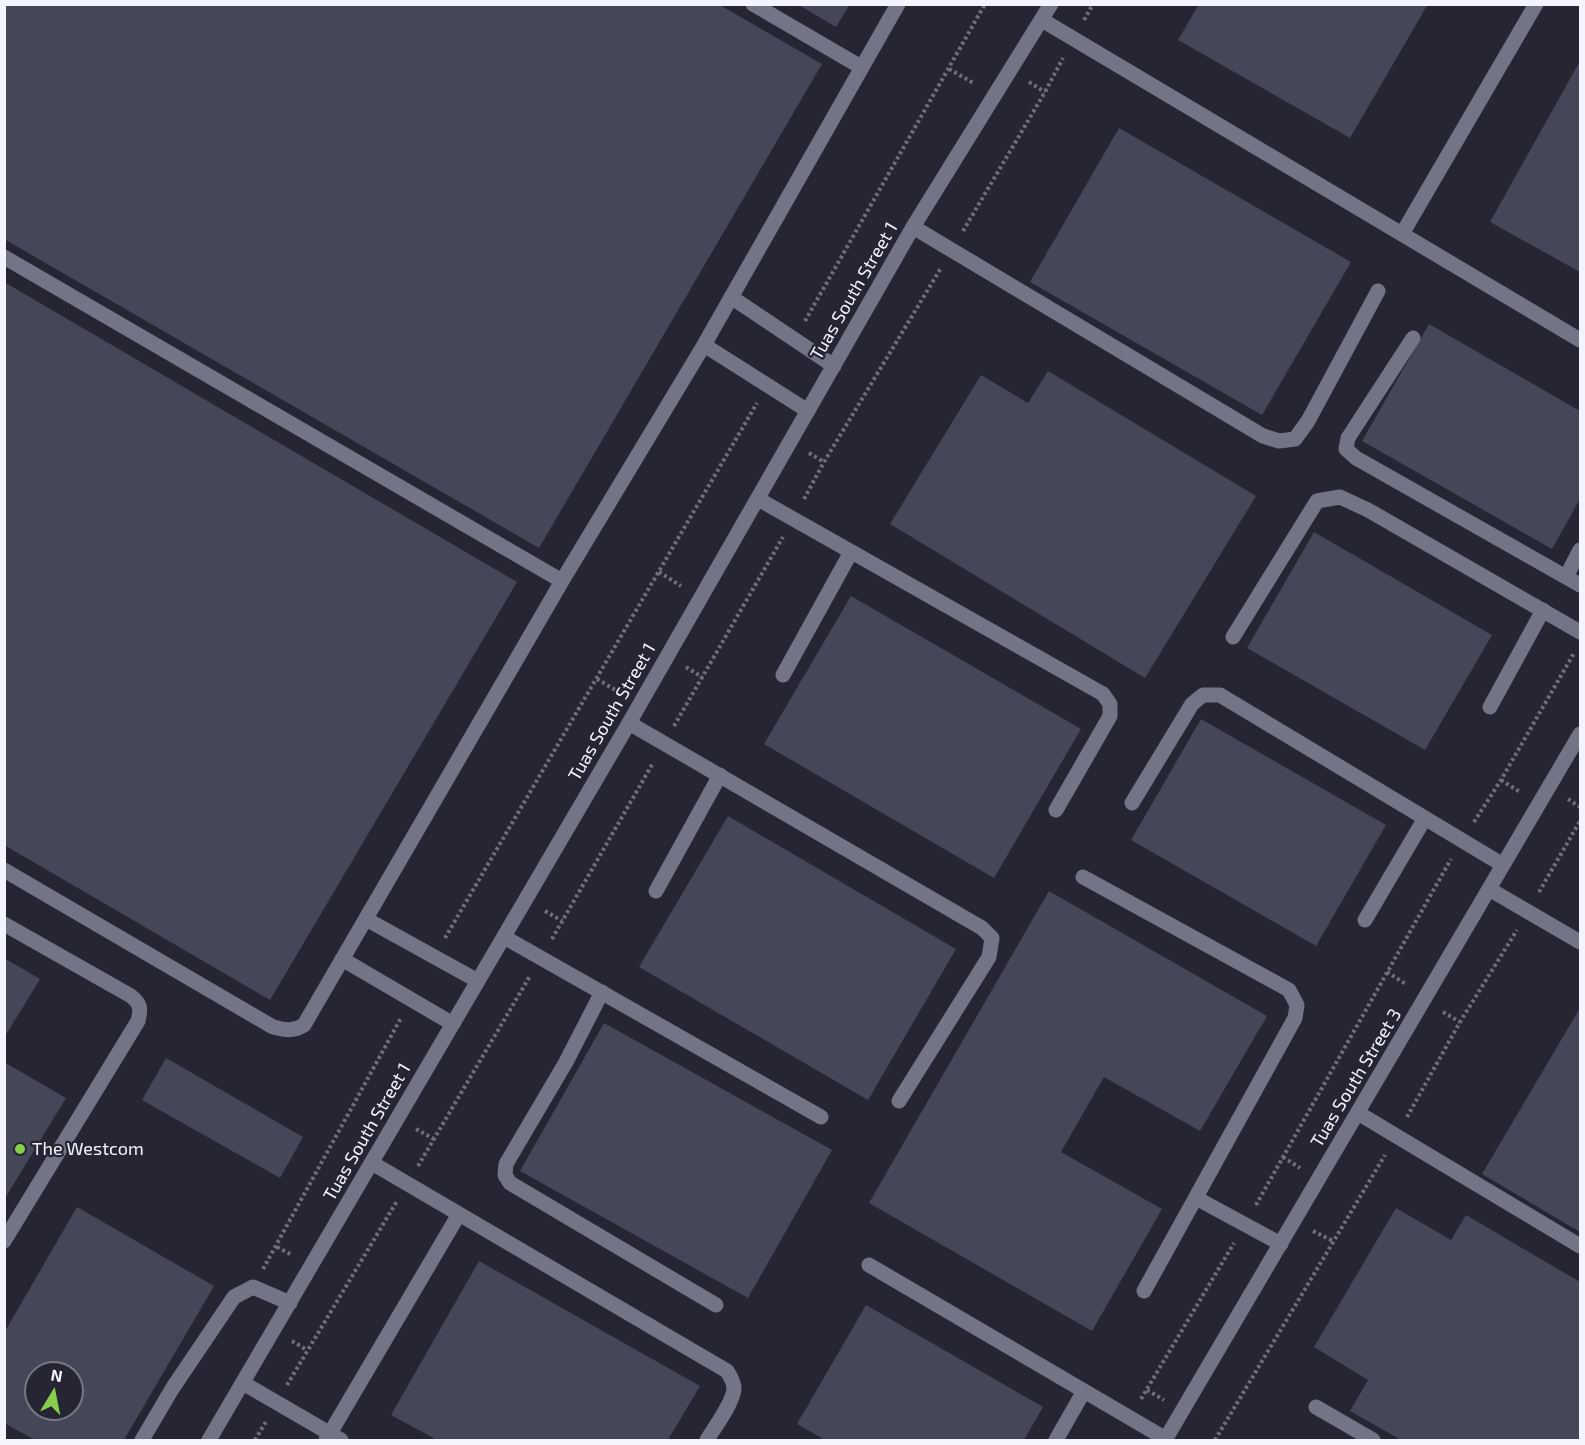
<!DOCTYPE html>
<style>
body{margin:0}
#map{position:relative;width:1585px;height:1445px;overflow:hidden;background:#252534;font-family:"Exo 2",sans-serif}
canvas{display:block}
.frame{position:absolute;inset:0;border:6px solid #f3f4ff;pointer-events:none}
.north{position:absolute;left:24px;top:1361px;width:60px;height:60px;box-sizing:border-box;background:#252534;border:2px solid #777885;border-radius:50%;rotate:10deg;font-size:16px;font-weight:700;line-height:24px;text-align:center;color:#f3f4ff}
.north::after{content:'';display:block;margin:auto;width:21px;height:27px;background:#87cf4a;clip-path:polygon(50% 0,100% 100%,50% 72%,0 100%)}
</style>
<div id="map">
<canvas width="1585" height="1445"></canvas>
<div class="frame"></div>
<div class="north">N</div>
</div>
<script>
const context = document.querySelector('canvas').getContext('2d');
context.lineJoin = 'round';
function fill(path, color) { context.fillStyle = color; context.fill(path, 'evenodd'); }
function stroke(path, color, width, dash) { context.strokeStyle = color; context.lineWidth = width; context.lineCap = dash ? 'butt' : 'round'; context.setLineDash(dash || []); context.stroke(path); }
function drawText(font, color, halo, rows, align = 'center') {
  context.font = font + ' "Exo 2",sans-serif'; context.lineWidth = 4.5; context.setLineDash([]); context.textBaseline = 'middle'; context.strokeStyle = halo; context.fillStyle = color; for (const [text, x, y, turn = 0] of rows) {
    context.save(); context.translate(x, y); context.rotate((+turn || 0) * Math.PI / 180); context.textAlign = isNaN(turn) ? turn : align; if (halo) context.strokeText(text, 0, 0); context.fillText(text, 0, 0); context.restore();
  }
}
const building = new Path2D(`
 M4 4H718L822 64 539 548 4 239Z
 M797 4H850L836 27Z
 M1199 4H1428L1350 138 1178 40Z
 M1580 61V272L1490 222Z
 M1119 128 1351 262 1262 415 1030 282Z
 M4 282 517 582 270 1000 4 845Z
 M1429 324 1580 411V499L1552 549 1362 441Z
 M1048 371 1256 496 1145 678 890 524 981 375 1028 403Z
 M1314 532 1492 635 1425 750 1247 648Z
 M851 596 1081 729 994 878 764 744Z
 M1201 719 1386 825 1316 946 1131 840Z
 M728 816 956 949 868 1100 639 967Z
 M1049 891 1267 1016 1200 1131 1104 1077 1061 1152 1162 1209 1092 1331 869 1203Z
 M4 958 40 979 4 1038Z
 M1580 1008V1232L1482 1174Z
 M604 1023 832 1150 748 1298 520 1171Z
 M166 1058 303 1137 280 1178 142 1100Z
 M4 1062 66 1098 4 1200Z
 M77 1207 214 1286 124 1440H35L4 1423V1333ZM36 1373H72V1409H36Z
 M1396 1208 1451 1240 1466 1215 1580 1282V1440H1401L1350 1411 1368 1380 1314 1347Z
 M479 1261 700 1386 668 1440H437L391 1415Z
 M866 1305 1043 1407 1024 1440H825L797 1424Z`);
const path = new Path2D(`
 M1084 20 1093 4
 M949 69 975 84
 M1029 82 1045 92
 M963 231 1045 92 1063 58
 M805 321 985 4
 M809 453 824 462
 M804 499 824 462 941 268
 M659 572 681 586
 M686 667 702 677
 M597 679 622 694
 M674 726 783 537
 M1501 780 1520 792
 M1568 799 1580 807
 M1474 822 1501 780 1574 653
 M1539 892 1580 821
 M545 911 562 921
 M445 938 757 403
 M552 939 653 763
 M1387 972 1407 985
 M1443 1012 1460 1022
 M1407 1117 1460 1022 1517 930
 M416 1129 434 1139
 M1283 1157 1300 1168
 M418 1166 530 976
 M1256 1205 1451 859
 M1313 1231 1333 1241
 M277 1247 292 1255
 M263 1269 401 1018
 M292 1341 307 1350
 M287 1385 397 1201
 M1147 1390 1164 1400
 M1141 1399 1234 1243
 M255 1440 267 1420
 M1215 1440 1385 1155`);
const minor = new Path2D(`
 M753 4 861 67
 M1042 20 1580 340
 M913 227 1263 436 1279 441 1295 439 1308 421 1378 291
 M1402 234 1536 4
 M4 257 562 581
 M731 297 834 366
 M1413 338 1348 438 1346 449 1356 458 1580 585
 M704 345 808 411
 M758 499 1103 694 1110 704V716L1056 810
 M1566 577 1580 550
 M1233 637 1317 501 1340 497 1368 510 1580 632
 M783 675 851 552
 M1490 707 1543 610
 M629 723 982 928 992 938 989 957 899 1101
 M1132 803 1192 704 1203 695H1220L1503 865
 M4 870 273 1027C285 1030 293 1032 304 1025L562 581 704 345 898 4
 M1083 877 1289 990 1297 1005 1295 1018 1144 1291
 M1489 889 1580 942
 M656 891 720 775
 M366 919 478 981
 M1365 920 1425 818
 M4 924 131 996C141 1004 141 1009 138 1021L4 1241
 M504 937 821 1117
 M342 959 453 1024
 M602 992 566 1062 506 1164 505 1175 510 1183 716 1305
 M1358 1113 1580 1246
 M372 1163 727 1371C731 1377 734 1382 734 1389 733 1403 714 1428 707 1440
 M1196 1198 1281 1244
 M869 1265 1166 1439
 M243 1383 341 1440
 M1316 1407 1373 1440
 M142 1440 172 1389 234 1297 253 1287 290 1303
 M209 1440 629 723 913 227 1051 4
 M326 1440 459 1214
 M1056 1440 1084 1391
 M1165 1440 1580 734`);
const markers = [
 [20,1149,6,"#87cf4a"]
];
const streetNames = [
 ["Tuas South Street 1",854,291,-60],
 ["Tuas South Street 1",612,712,-60],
 ["Tuas South Street 3",1356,1078,-59],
 ["Tuas South Street 1",367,1132,-60]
];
const poiNames = [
 ["The Westcom",32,1149]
];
fill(building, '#454657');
stroke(path, '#6e6e7c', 4, [3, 3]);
stroke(minor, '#737486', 15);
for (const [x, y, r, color] of markers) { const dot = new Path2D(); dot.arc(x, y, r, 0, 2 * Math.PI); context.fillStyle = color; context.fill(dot); stroke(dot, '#252534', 2); }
drawText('18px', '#f3f4ff', '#252534', streetNames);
drawText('18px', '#f3f4ff', '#252534', poiNames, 'left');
</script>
